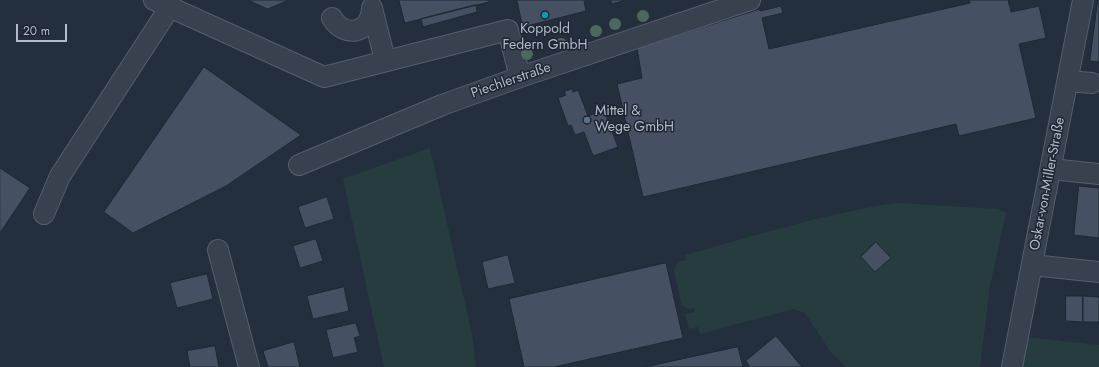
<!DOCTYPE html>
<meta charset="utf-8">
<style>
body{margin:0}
#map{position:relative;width:1099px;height:367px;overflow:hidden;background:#242f3e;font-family:Jost,sans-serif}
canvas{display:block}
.scale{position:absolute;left:16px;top:24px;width:51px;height:18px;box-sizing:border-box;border:2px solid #b4bcc9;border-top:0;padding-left:5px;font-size:12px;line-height:14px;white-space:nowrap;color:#b4bcc9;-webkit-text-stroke:3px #1d2633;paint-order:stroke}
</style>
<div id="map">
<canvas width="1099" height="367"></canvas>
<div class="scale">20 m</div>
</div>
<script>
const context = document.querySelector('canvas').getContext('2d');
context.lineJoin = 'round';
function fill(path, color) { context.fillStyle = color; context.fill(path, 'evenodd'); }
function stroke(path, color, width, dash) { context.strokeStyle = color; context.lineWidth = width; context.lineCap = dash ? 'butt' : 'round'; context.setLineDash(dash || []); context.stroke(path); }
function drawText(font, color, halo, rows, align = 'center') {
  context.font = font + ' Jost,sans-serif'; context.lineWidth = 3; context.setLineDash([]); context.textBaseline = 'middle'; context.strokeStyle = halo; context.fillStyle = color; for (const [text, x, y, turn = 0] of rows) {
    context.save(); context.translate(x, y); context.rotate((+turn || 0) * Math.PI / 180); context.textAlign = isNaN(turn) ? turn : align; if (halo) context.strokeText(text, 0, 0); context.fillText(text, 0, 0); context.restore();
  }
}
const green = new Path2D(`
 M430 148 472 334 476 367H384L343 179Z
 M897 203 997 209 1006 213 990 286 980 367H846L832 354 805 313 793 309 700 334 698 327 689 329 685 314 695 312V308L688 309 681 304 674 270 678 262 686 260 685 255C755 236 825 213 897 203Z
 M1027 337 1099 345V367H1023Z`);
const building = new Path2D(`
 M248 0H289L268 9Z
 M399 0H488L489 2 405 23Z
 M517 0H584L586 11 523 27Z
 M611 0H626L612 4Z
 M969 0H1008L1011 12 1039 6 1046 38 1019 44 1036 118 959 136 956 124 643 197 617 84 642 78 637 48 760 9V11L781 6 783 13 762 18 769 49 970 3Z
 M1098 0H1099V62L1090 61Z
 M476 5 477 12 423 27 421 19Z
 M204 67 301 135 226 186 133 233 104 212Z
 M572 89 573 92 578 90 588 116 604 110 618 147 593 156 584 132 575 135 571 125 568 126 558 98 566 95 564 92Z
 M0 168 30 188 0 233Z
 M1079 186 1099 188V238L1074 235Z
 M327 197 334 219 305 228 298 207Z
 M316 239 323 261 300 268 293 246Z
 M876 242 891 258 875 272 861 257Z
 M508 255 515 283 488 289 482 262Z
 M666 263 683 338 554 367H524L509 299Z
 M207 274 213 299 177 308 170 283Z
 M344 287 349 311 313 319 307 296Z
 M1066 296H1083V322L1066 321Z
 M1083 296 1099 297V322H1083Z
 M356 323 360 336 354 338 358 352 333 358 326 330Z
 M776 336 802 367H750L746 361Z
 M294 342 300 367H268L263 351Z
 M215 346 219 367H190L187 351Z
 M738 347 743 367H645Z`);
const minor = new Path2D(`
 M154 0 324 77 508 30 520 77
 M372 8 385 60
 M332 18C345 39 371 33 372 8
 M1068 81 1092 83
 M299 165 442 105 520 77 750 0
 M1051 169 1099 174
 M44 214 60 176 170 7
 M218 250 249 367
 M1032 265 1099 272
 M1012 367 1083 0`);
const trees = [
 [643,16],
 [615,24],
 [596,31],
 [561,44],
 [527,54]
];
const markers = [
 [545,15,4,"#0f9aa8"],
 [587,120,4,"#5c6f8a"]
];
const poiNames = [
 ["Koppold",545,30],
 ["Federn GmbH",545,46],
 ["Mittel &",595,112,"left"],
 ["Wege GmbH",595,128,"left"]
];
const streetNames = [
 ["Piechlerstraße",511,81,-19],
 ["Oskar-von-Miller-Straße",1048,184,-79]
];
fill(green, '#263c3f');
fill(building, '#455162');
stroke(building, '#1f2835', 1);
stroke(minor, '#565f6c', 22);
stroke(minor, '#38414e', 20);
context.fillStyle = '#4b6a5d';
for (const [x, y] of trees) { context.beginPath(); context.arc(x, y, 6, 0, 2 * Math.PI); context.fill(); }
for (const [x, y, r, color] of markers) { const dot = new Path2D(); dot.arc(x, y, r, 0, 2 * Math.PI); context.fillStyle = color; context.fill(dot); stroke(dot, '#1d2633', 1.5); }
drawText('14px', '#b4bcc9', '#1d2633', poiNames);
drawText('14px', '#b4bcc9', '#1d2633', streetNames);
</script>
